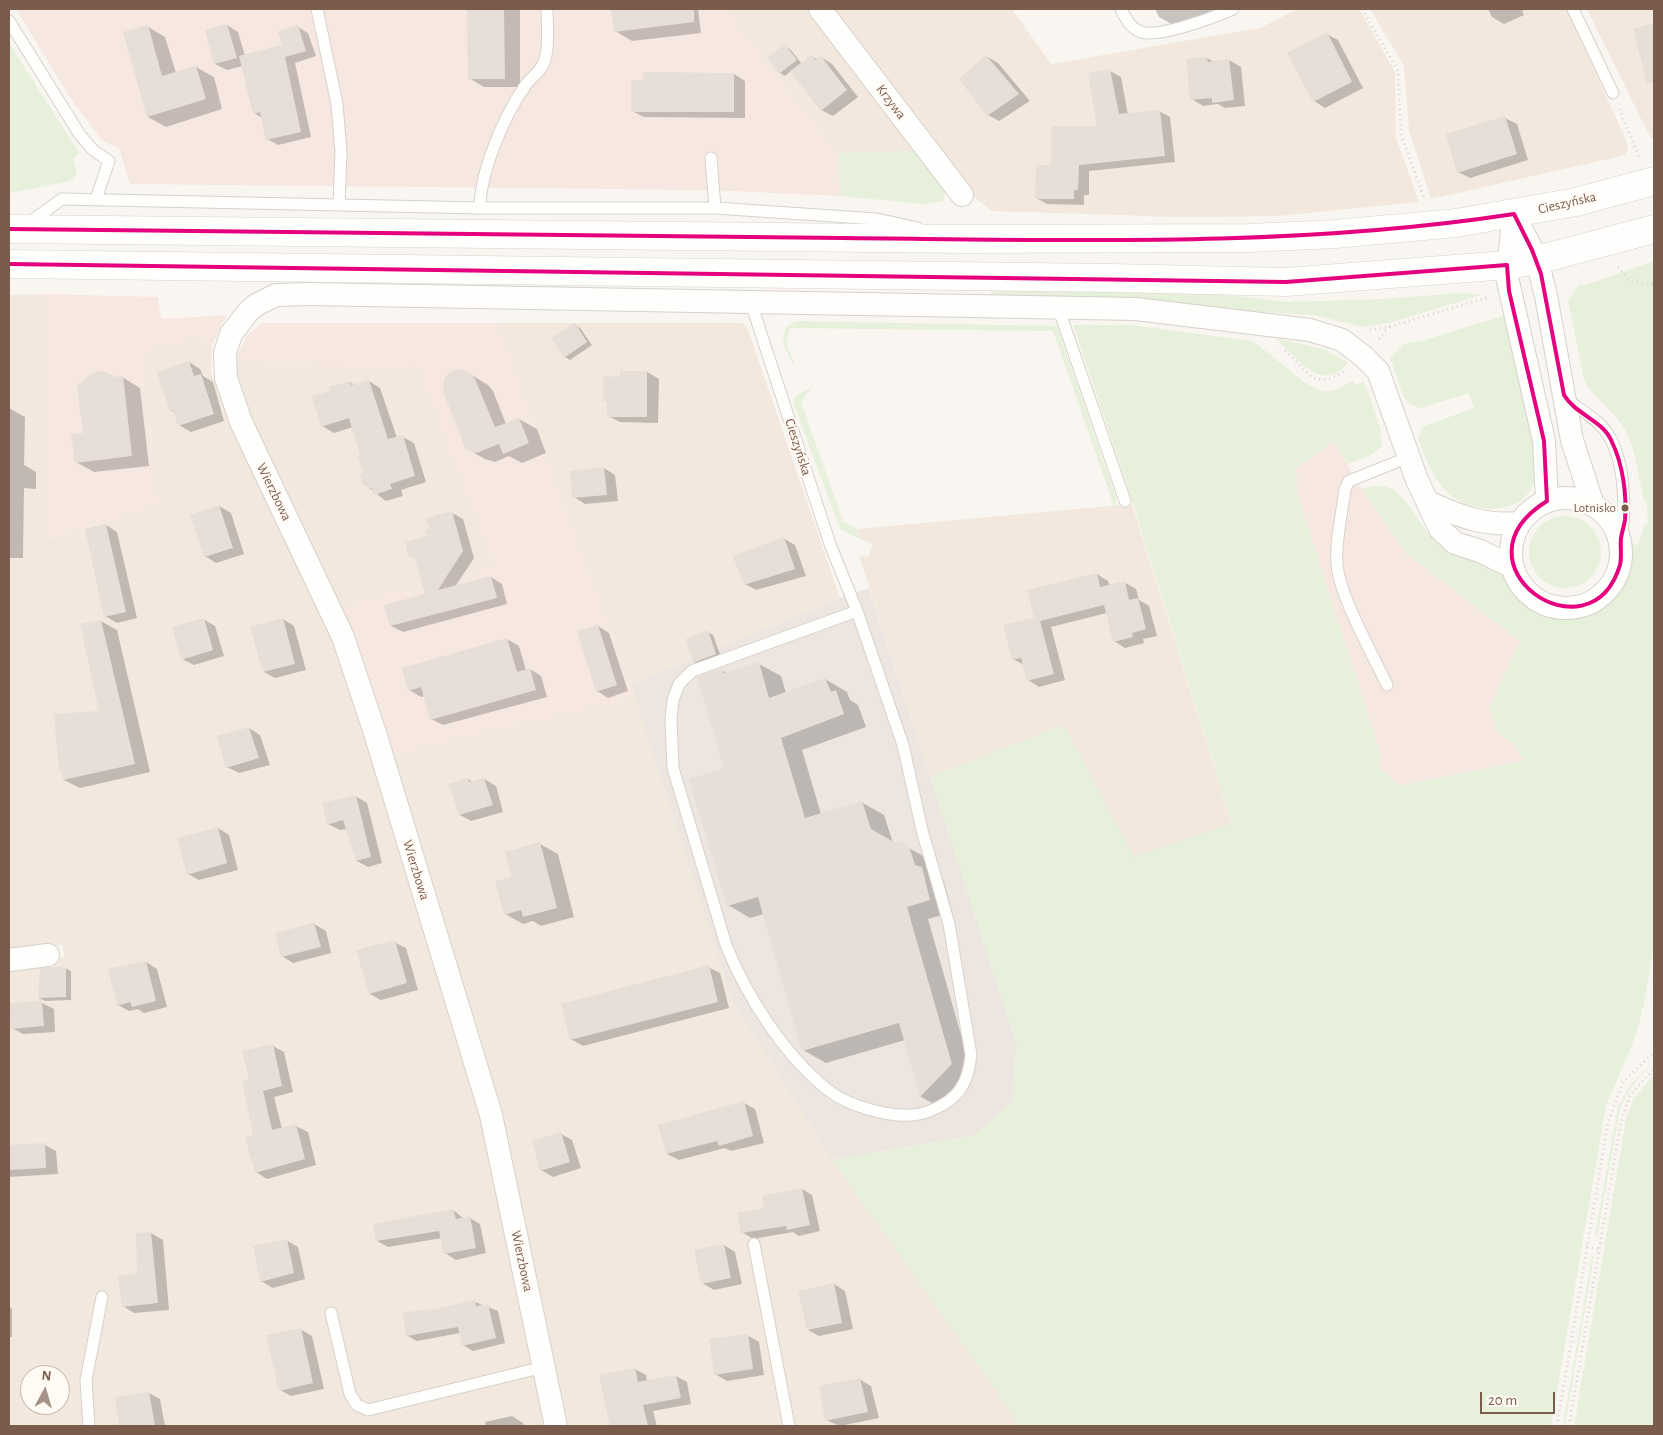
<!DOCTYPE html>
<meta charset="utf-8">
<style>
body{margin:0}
#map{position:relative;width:1663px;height:1435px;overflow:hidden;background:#f9f5f0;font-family:"Alegreya Sans",sans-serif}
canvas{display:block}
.frame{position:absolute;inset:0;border:10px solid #7a5c4d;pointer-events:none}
.north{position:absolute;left:20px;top:1365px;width:50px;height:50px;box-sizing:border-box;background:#fffaf3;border:1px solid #cabbb1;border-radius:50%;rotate:6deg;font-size:14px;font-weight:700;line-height:20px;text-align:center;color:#7a5c4d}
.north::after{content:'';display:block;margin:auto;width:18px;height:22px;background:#a69286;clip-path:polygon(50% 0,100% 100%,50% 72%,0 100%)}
.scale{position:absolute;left:1480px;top:1392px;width:75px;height:22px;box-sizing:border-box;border:2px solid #7a5c4d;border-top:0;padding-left:6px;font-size:15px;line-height:18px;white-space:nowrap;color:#7a5c4d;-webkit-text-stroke:4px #fffaf3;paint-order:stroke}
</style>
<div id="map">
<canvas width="1663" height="1435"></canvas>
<div class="frame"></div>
<div class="north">N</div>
<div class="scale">20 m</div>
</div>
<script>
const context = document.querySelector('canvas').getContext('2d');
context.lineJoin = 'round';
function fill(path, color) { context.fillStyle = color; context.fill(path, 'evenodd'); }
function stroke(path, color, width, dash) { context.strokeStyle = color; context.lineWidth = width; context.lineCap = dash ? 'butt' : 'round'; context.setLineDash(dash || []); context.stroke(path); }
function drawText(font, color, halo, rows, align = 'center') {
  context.font = font + ' "Alegreya Sans",sans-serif'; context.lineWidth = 4.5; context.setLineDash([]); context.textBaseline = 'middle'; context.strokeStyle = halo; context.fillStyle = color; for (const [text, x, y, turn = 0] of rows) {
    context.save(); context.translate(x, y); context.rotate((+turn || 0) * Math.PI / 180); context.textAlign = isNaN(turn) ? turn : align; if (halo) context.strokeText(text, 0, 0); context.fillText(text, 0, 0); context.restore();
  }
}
const residential = new Path2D(`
 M727 9H806L914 151 839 153 769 66Z
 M826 9H1012L1051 64 1260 28 1298 9H1359L1395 72 1396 138 1419 202 1278 216 1181 217 992 211 969 193Z
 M1370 9H1567L1628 145 1626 155 1431 199 1409 130 1404 66Z
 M1587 9H1654V138H1651L1643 123Z
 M44 294 47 540 159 505 142 353 195 339 212 345 211 372 234 426 335 640 483 1116 547 1426H9V967L64 957 63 945 9 953V295ZM30 1375H60V1405H30Z
 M498 323H742L747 327 840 598 631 684Z
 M235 365 417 367 494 566 337 607 248 420 236 383Z
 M1132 504 1232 824 1134 858 1064 725 930 777 859 555 868 557 873 544 860 539 857 529Z
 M636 698 732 1000 832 1160 1007 1406 1017 1426H562L391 755Z`);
const commercial = new Path2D(`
 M16 9H727L769 66 839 153 840 196 732 191 617 189 130 184 119 148 102 140 94 130 69 96Z
 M44 294 158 297 161 319 227 315 212 345 195 339 142 353 159 505 46 540Z
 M262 323H498L636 698 391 755 337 607 494 566 417 367 235 365 239 351 247 335Z
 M1334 441 1361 489 1407 554 1520 641 1489 708 1497 731 1516 747 1524 761 1398 786 1387 773 1379 769 1380 753 1297 493 1296 468Z`);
const industrial = new Path2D(`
 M869 588 1017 1045 1012 1102 973 1136 832 1160 732 1000 631 684 840 598Z`);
const green = new Path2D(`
 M9 43 79 153 73 159 77 174 70 181 9 193Z
 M914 151 947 188 943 201 923 204 840 196 839 153Z
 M1654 261V948C1648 974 1646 1001 1638 1027 1630 1055 1616 1079 1606 1106L1551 1426H1017L1007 1406 832 1160 973 1136 1012 1102 1017 1045 930 777 1064 725 1134 857 1232 823 1129 491 1073 325H1131L1251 341C1273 352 1310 396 1331 391 1338 390 1346 384 1352 381L1356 385 1364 381 1380 428 1382 446 1371 455 1347 464 1334 441 1296 468 1297 493 1380 753 1379 769 1387 773 1398 786 1524 761 1516 747 1497 731 1489 708 1520 641 1407 554 1361 489C1373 486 1382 483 1393 490 1409 500 1422 531 1440 545 1458 559 1487 557 1502 574 1511 584 1516 598 1527 607 1551 627 1591 621 1611 599 1623 585 1632 565 1629 547L1631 544 1638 545 1645 524 1648 523 1647 503 1644 500C1638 477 1636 447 1624 428 1613 410 1594 399 1584 380L1568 301 1577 287 1582 284 1583 286Z
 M991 288 1176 290 1289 302 1383 299 1463 293 1481 295 1393 322 1364 327 1313 315 1227 310 1134 299 991 296Z
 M1506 315 1517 354 1538 470C1535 481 1531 493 1521 500 1499 516 1463 509 1445 490 1432 476 1425 457 1418 439L1422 427 1474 408 1469 393 1421 408C1399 406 1399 376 1390 359L1403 344 1425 340Z
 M795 321 1057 326 1116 498V506H1114L1053 331 790 328 786 343 795 364 793 365 783 343 785 329Z
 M1275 338 1324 349 1348 363C1320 395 1297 357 1275 338Z
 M813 386 801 402 843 521 857 529 860 539 840 529 793 402 796 396Z
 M1529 552a36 36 0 1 1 72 0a36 36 0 1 1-72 0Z
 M1654 1062 1632 1086 1620 1108 1597 1237 1595 1236 1618 1107 1630 1085Z
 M1654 1075V1426H1574L1626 1119 1634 1098Z
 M1592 1256H1594L1565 1426H1563Z`);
const shadow = new Path2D(`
 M469 9H520V87H484L469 78Z
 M612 9H698L701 33 632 41 615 31Z
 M1155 9H1224L1182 30 1159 17Z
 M1488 9H1526L1522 11 1524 15 1504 24 1492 17Z
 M227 25 238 32 245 56 283 46 298 27 308 33 316 56 295 63 311 137 278 145 267 139 262 118 254 113 243 66 227 70 215 64Z
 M1654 25V77L1645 72 1635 29Z
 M148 27 165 37 176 73 196 67 214 77 222 109 166 127 148 117Z
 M1327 34 1338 40 1363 88 1325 108 1314 101Z
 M785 46 790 49 802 64 812 56 818 60 821 57 832 64 858 97 833 116 821 110 791 71 785 76 780 73Z
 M986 56 998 63 1030 101 999 121 988 115Z
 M1207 58 1214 62 1229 60 1241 67 1245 106 1225 108 1218 104 1203 106 1192 99Z
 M1110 71 1121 77 1128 115 1159 111 1170 117 1175 162 1089 171V195H1084V205L1047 204 1036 198 1052 166 1099 127Z
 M734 74 745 81V118L644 117 632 111Z
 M1505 118 1517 124 1528 160 1470 178 1458 172Z
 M575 325 580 328 592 345 570 360 565 357Z
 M189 362 200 369 203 376 213 382 224 421 191 432 179 425 174 412 171 410Z
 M621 372H647L659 379 658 423 620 422 608 416V402L604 400 621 378Z
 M449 374H470L488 385 493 391 506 424 519 419 537 429 546 453 522 463 509 456 495 462 485 459 467 449 444 391V383Z
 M122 377 140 388 149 466 94 472 76 462 115 378Z
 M369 381 380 388 397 438 403 437 414 443 426 482 401 490 403 496 386 501 364 484 362 456 353 427 334 433 322 426 332 392 349 382 355 385Z
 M9 408 25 417 24 465 36 472V489L24 488 23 558H9Z
 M604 468 615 475 618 501 585 504 574 497Z
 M219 506 231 513 244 554 216 563 205 556Z
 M452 513 463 519 474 558 455 587 491 577 502 584 507 604 403 632 391 626 426 595 428 537Z
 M106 525 117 532 137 618 117 623 105 616Z
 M783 538 795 545 806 576 756 590 745 584Z
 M1097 574 1108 581 1110 586 1124 582 1136 589 1139 600 1149 606 1157 636 1143 639 1144 643 1125 648 1114 641 1107 613 1051 627 1065 680 1039 687 1028 680 1024 665 1013 659 1035 619Z
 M203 619 215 626 224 656 194 665 182 659Z
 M283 619 294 626 306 670 275 678 264 672Z
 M101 621 117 630 150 772 80 788 64 780V771L60 769 101 712 81 625Z
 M598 626 609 633 628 691 608 698 597 691Z
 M708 632 713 635 721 657 699 665 694 662Z
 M507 639 519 646 526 670 530 669 541 676 547 697 443 725 431 719 425 696 421 697 409 690Z
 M759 664 781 676 786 693 825 679 847 692 850 700 858 705 866 727 802 750 821 814 861 802 884 815 893 843 909 848 932 861 937 878 944 882 952 912 928 919 973 1077 943 1109 921 1097 905 1040 826 1063 803 1050 764 914 750 918 728 905 726 769 721 670 727 673Z
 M249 728 260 735 270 765 239 773 227 767Z
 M468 779 473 782 484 779 496 786 503 812 471 821 460 815Z
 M355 796 367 803 382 863 368 867 357 861 347 829 340 830 328 824Z
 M218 828 229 835 238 870 199 880 188 874Z
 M540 844 558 854 574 917 541 926 533 921 523 924 505 914 513 877Z
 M314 924 326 931 331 953 293 963 282 956Z
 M394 942 406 948 418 990 381 1000 370 994Z
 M146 962 157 969 167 1007 144 1013 138 1009 129 1011 118 1005Z
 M708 967 720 973 729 1008 583 1046 571 1039Z
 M65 968 71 971V1000L45 1001 39 998Z
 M42 1003 54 1009 55 1032 23 1034 12 1028Z
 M273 1046 284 1052 293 1092 274 1097 282 1129 296 1126 308 1132 316 1165 267 1179 256 1172 250 1080Z
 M744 1103 755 1109 764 1143 731 1151 725 1148 679 1160 667 1154Z
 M561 1134 572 1140 581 1168 553 1177 541 1170Z
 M45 1145 56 1151 58 1174 9 1177V1146Z
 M802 1189 812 1195 820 1231 799 1236 793 1232 753 1239 742 1232 766 1209Z
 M453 1210 464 1219 470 1218 480 1224 486 1253 456 1260 445 1253 442 1238 388 1247 377 1241Z
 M9 1231 10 1258H9Z
 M151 1233 163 1240 169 1310 134 1313 123 1306 138 1275 137 1234Z
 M286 1240 298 1247 305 1279 273 1288 261 1281Z
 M724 1245 735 1252 742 1284 714 1290 702 1283Z
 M834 1284 845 1291 853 1329 819 1336 808 1330Z
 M475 1302 498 1311 505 1343 473 1351 463 1345 460 1333 417 1341 408 1336 426 1310 428 1312Z
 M9 1307 12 1309V1337H9Z
 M300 1329 312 1336 324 1389 291 1396 280 1390Z
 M747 1335 759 1342 764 1375 727 1381 715 1374Z
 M635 1369 646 1375 647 1382 676 1376 687 1382 691 1404 653 1411 657 1426H611L601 1376Z
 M859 1379 871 1386 879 1418 840 1426 826 1420Z
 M149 1393 160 1399 165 1426H121L116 1398Z
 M512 1416 523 1423 524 1426H486L485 1422Z`);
const building = new Path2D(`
 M467 9H504L505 79H468Z
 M611 9H694V22L614 32Z
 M1654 23V82L1647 83 1633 29Z
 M227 24 237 58 214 64 205 30Z
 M148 25 162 76 196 66 206 99 147 117 123 32Z
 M298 25 306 51 285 57 301 132 266 140 260 112 253 114 239 56 282 45 278 31Z
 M1327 32 1352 82 1313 102 1287 53Z
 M785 44 797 60 779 74 767 58Z
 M812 55 816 60 821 56 847 90 821 111 790 71Z
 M986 55 1019 94 987 116 959 79Z
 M1207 57 1208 62 1229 59 1234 100 1212 103V98L1190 100 1186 59Z
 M1110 69 1119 114 1160 110 1165 156 1079 165 1078 190H1074V199H1035L1036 165H1051V126H1097L1088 73Z
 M643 72 734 73V112H631V80H643Z
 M1505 116 1517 154 1457 173 1446 134Z
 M575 323 587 342 564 358 551 338Z
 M189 361 194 376 201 374 214 414 178 426 173 410 170 411 157 372Z
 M459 369 470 373 475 379 495 427 519 418 529 443 503 454 499 444 476 453 466 450 443 391 445 377 453 370Z
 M99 371 106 372 115 377 123 376 132 456 75 463 71 434 83 433 77 386 93 373Z
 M620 371H647V417H607V401H603V376L620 377Z
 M369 380 388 439 403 435 415 476 390 484 392 489 374 495 372 489 363 485 360 476 363 472 358 456 360 455 349 418 321 427 312 396 330 391 329 387 350 381 351 385Z
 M604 467 607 495 572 498 570 471Z
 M219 505 233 548 204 557 190 515Z
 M452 511 463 551 438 590 491 576 497 598 390 626 384 605 425 594 415 559 408 555 405 542 427 536 425 530 429 529 426 518Z
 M106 524 126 612 104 617 85 529Z
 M784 537 795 569 744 585 733 556Z
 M1097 573 1100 587 1125 581 1129 600 1138 598 1146 629 1132 633 1133 637 1113 642 1104 605 1040 621 1054 674 1027 681 1021 658 1012 660 1003 625 1034 618 1027 590Z
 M204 618 213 650 181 660 172 627Z
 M283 618 295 664 263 672 250 627Z
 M101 620 135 764 63 780 62 770H59L54 714 99 711 80 624Z
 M598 625 617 685 596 692 577 631Z
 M708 630 716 654 693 663 686 639Z
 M507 638 517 672 530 668 536 690 430 720 421 687 408 691 402 668Z
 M759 662 769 698 825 678 831 692 836 690 844 714 781 738 805 818 862 801 871 829 894 842 899 841 909 846 915 865 922 867 930 900 907 907 952 1064 920 1097 899 1023 802 1051 758 897 727 906 689 779 724 768 697 677 722 668 723 673Z
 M249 727 259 758 226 768 217 736Z
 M468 778 469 782 484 778 493 805 459 815 449 784Z
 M356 795 371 857 356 861 343 820 327 825 322 803Z
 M218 827 227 863 187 875 177 838Z
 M540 842 557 908 523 917 521 910 504 915 495 881 512 877 505 852Z
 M314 923 321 947 281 957 275 933Z
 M395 940 407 983 369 994 356 950Z
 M146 961 156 1001 132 1007 130 1002 117 1006 108 969Z
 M709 965 718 1002 570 1040 561 1004Z
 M52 967H66V997L38 998 40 969Z
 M42 1001 44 1026 11 1029 9 1003Z
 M273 1044 282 1086 263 1091 272 1130 296 1124 305 1159 255 1173 245 1137 253 1135 242 1081 249 1079 242 1051Z
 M744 1101 753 1136 719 1146 717 1141 666 1154 658 1125Z
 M561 1132 570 1162 540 1171 532 1141Z
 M45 1143 46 1168 9 1170V1145Z
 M802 1188 810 1225 787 1230 786 1226 741 1233 737 1213 764 1208 762 1196Z
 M453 1209 456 1219 470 1216 476 1248 444 1254 439 1231 376 1241 373 1224Z
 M151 1232 158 1303 122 1307 118 1275 137 1274 136 1233Z
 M287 1239 294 1273 260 1282 253 1246Z
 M724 1244 731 1278 701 1284 694 1250Z
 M834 1283 842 1323 807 1330 798 1291Z
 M475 1300 476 1306 488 1304 496 1338 462 1346 458 1327 406 1336 403 1313 426 1309V1311Z
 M301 1328 313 1383 279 1391 266 1335Z
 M748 1334 753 1369 714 1375 709 1339Z
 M635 1368 638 1382 676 1375 681 1398 643 1405 648 1426H610L599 1375Z
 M860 1378 868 1412 825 1421 819 1386Z
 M149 1392 155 1426H119L115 1397Z`);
const path = new Path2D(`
 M1362 9 1398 71 1401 135 1425 200
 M1619 109 1639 157
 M1618 267 1631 281 1654 285
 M1370 330 1389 327 1489 297
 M1379 339 1389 327
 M1285 351C1310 372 1311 391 1345 371
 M1654 861V863
 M1654 1013V1034
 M1587 1247 1600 1249
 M1557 1426 1608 1122 1623 1082 1654 1052
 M1569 1426 1621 1122 1630 1095 1654 1069`);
const service = new Path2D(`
 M317 9 337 104 341 152 339 205
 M1121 9C1126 19 1130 28 1141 32 1159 38 1215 17 1233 9
 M1573 9 1613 93
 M9 21 80 135 93 150 109 161 96 199
 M711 158 715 208
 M480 208C480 172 504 116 525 86 533 74 543 72 546 55 549 41 547 23 547 9
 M26 225 62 199 480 208H715L877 219 918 228
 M751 303 830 544 857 611 903 745 922 830 949 924 971 1055C968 1083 959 1099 932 1110 916 1117 901 1116 884 1113 865 1109 843 1102 828 1090 784 1055 747 997 726 945L673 768 671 719 673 700 679 684 692 671 857 611
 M1058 307 1125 501
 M1566 399C1579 409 1598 419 1607 433 1625 459 1627 512 1620 541
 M1387 685C1373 655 1340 597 1337 565 1335 541 1342 514 1345 489L1349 481 1409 457
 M754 1244 789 1426
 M331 1313 350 1394 357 1405 368 1410 544 1367
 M89 1426 86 1380 102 1297`);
const minor = new Path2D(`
 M820 9 962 195
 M1514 214 1537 260 1546 296 1572 440 1593 505
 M1514 214 1507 277 1544 441 1547 501
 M1511 553a55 55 0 1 1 110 0a55 55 0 1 1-110 0Z
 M1428 502C1461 517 1484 526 1520 523
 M9 960 48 955
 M556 1426 491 1115 375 733 343 637 241 422 226 378 225 353 231 334 248 312 256 305 276 295 309 294 1136 309 1310 330 1342 340 1363 356 1378 371 1417 480 1440 529 1455 543 1480 551 1513 567`);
const secondary = new Path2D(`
 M9 229 968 239 1249 238 1335 234 1456 223 1576 202 1654 181
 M9 264 1111 278 1286 282 1507 265 1537 260 1654 229`);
const bus1 = new Path2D(`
 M9 229C287 232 564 235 842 238 1065 240 1293 248 1514 214L1532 250 1541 274 1564 395C1576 415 1603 420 1612 442 1623 465 1627 495 1625 520 1624 526 1622 532 1621 538 1620 547 1622 557 1620 565 1590 664 1446 564 1547 501L1544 441 1509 291 1507 265 1286 282 9 264`);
const markers = [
 [1625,508,4.5,"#7a5c4d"]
];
const busNames = [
 ["Lotnisko",1616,508]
];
const streetNames = [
 ["Krzywa",891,102,53],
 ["Cieszyńska",1567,203,-13],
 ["Cieszyńska",798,447,72],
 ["Wierzbowa",274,492,64],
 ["Wierzbowa",416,870,73],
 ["Wierzbowa",522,1261,78]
];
fill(residential, '#f2e8de');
fill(commercial, '#f6e8e1');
fill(industrial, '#ede5e0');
fill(green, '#e7f0db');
fill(shadow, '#0003');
fill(building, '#e6ded7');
stroke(service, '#d7d1cb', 13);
stroke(minor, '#d7d1cb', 24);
stroke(secondary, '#d9d2cb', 29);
stroke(path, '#dcd5d0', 3, [1, 4]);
stroke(service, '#fefefd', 11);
stroke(minor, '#fefefd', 22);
stroke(secondary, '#fefefd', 28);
stroke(bus1, '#e5007d', 4);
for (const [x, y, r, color] of markers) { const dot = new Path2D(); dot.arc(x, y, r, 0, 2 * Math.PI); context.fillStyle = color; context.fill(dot); stroke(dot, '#fffaf3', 2); }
drawText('13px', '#7a5c4d', '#fffaf3', busNames, 'right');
drawText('14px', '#7a5c4d', '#fffaf3', streetNames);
</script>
